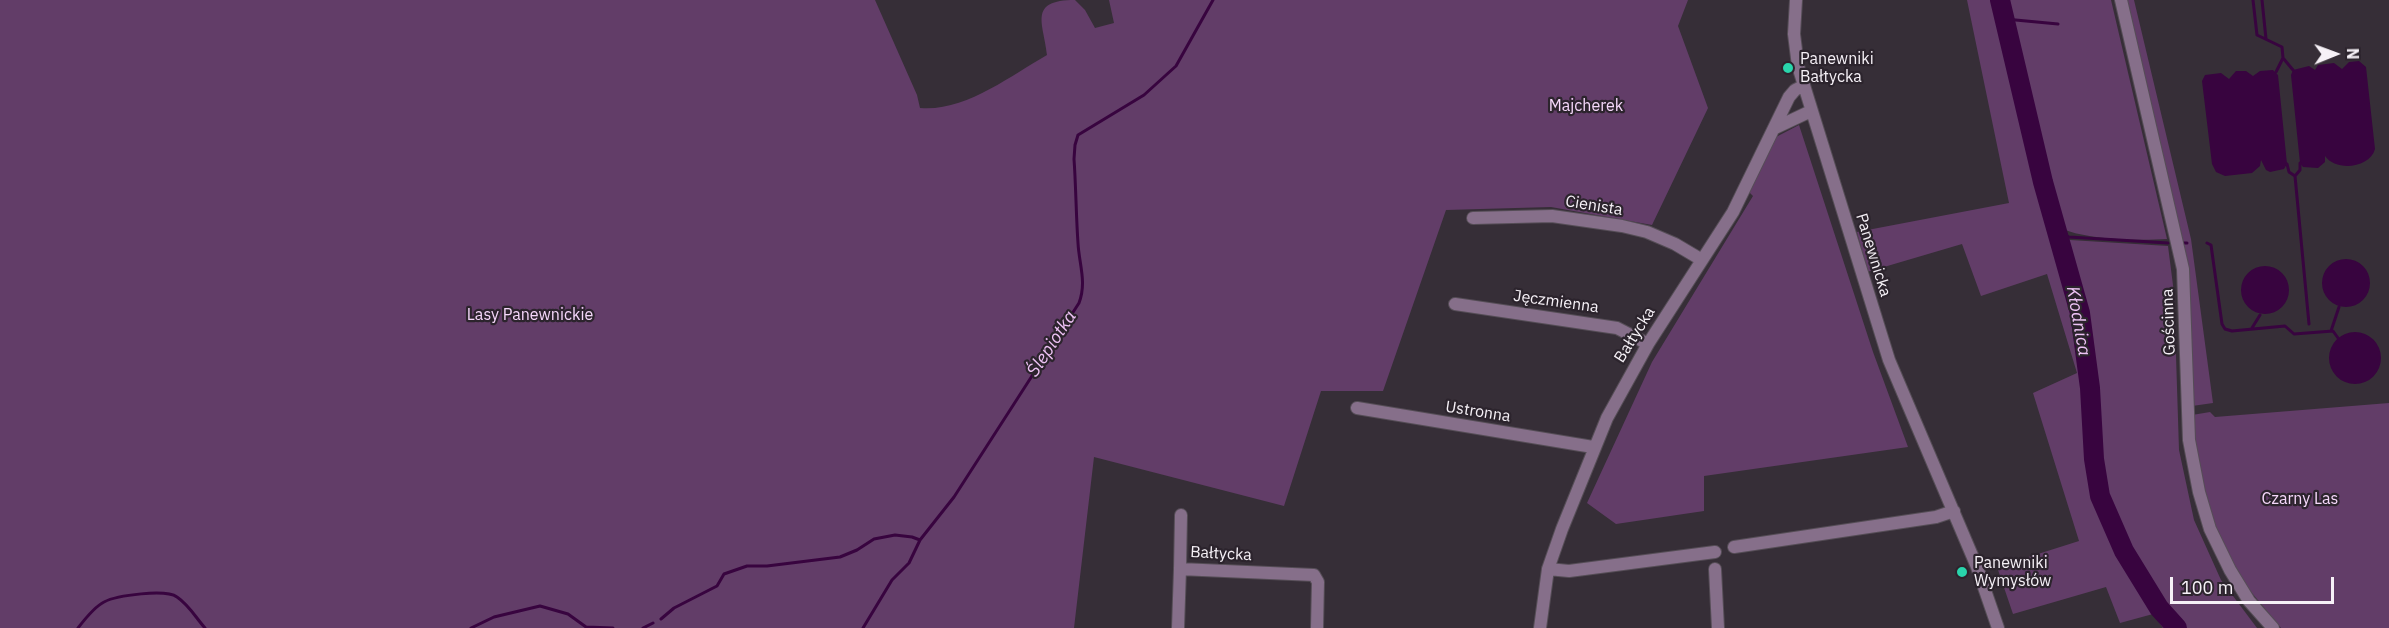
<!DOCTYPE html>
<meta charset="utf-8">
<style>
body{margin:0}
#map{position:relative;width:2389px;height:628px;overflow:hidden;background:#362e37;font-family:"IBM Plex Sans",sans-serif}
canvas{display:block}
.north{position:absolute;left:2305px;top:24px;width:60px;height:60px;-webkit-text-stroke:4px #2c242d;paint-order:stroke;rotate:89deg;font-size:16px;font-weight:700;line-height:24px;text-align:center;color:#f6f1f7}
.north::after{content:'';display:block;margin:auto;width:21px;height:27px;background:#f6f1f7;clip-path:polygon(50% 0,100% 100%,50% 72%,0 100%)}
.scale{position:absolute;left:2170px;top:577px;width:164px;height:27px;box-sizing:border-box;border:3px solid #f6f1f7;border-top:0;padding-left:8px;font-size:18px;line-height:21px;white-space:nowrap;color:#f6f1f7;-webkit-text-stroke:4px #2c242d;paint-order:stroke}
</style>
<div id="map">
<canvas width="2389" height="628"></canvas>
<div class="north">N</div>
<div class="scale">100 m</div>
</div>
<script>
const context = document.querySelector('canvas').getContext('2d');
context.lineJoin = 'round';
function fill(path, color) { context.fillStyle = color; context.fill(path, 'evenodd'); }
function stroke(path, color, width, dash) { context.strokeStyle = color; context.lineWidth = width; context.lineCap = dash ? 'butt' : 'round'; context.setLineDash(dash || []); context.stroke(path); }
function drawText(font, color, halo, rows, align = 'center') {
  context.font = font + ' "IBM Plex Sans",sans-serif'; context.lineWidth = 4.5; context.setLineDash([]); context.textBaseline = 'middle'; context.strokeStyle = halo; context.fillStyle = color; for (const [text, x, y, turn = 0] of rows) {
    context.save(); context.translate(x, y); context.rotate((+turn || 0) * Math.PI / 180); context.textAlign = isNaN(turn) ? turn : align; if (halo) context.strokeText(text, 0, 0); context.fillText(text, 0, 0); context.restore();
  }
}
const green = new Path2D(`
 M0 0H875L917 95 920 108C965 112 1010 76 1047 55 1044 24 1027 0 1075 0L1085 10 1095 28 1114 23 1109 0H1688L1678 26 1708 108 1652 225 1551 207 1446 210 1383 391H1321L1284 506 1094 457 1074 628H0Z
 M1967 0H1995L2039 184 2074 313 2084 379 2087 455 2093 497 2122 562 2171 628H2163L2153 614 2120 623 2106 587 2013 614 1997 567 2079 541 2033 393 2077 373 2047 274 1981 296 1962 244 1867 272 1857 232 2009 203Z
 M2004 0H2111L2167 239C2137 241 2084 240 2058 227Z
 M2127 0H2134L2191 239 2213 403 2192 406 2190 295 2187 259Z
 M1799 125 1873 352 1908 447 1704 476V511L1616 524 1587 503 1652 362 1753 196 1749 192 1776 137Z
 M2062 236 2070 240 2168 246 2174 293 2179 450 2194 520 2221 580 2257 628H2181L2160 606 2127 549 2105 497 2098 462 2094 399 2083 314Z
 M2389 403V628H2281L2242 581 2216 529 2197 465 2192 415 2210 412 2215 417Z`);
const water = new Path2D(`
 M2359 61 2366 67 2375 149C2370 168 2336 172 2325 156V162L2318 168 2303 167 2300 163 2291 75 2293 70 2309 66 2315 70 2318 65 2334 63 2342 69 2349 62Z
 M2273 70 2278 75 2287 164 2284 169 2270 172 2266 170 2261 160 2260 166 2252 173 2225 176 2216 172 2212 164 2202 81 2205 75 2221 73 2229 79 2236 71H2246L2253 76 2260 71Z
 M2322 283a24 24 0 1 1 48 0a24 24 0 1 1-48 0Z
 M2241 290a24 24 0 1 1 48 0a24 24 0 1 1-48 0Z
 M2329 358a26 26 0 1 1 52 0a26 26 0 1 1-52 0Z`);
const stream = new Path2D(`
 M2253 0 2257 35 2282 47 2283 58 2293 70
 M2262 0 2266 39
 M2005 19 2058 24
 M2276 72 2283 58
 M2300 163V170L2295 176 2309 324
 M2287 164 2289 172 2295 176
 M2056 230 2069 237 2168 243
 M2183 243H2187
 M2207 243 2211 245 2222 324 2225 329 2232 331 2285 326 2294 334 2333 331 2338 338
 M2252 328 2260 315
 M2331 331 2339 307
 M661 619 674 608 717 586 724 574 747 566H767L840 557 857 550 874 539 895 535 912 537 920 540
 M78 628C85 619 94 607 104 602 117 595 166 589 177 597 189 605 196 618 205 628
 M471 628 494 617 540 606 568 614 586 627 613 628
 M643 628 653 623
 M863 628 892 580 909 563 920 540 954 497 1079 303C1087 282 1079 264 1078 243 1076 215 1076 187 1074 159L1075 145 1078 135 1144 95 1176 66 1213 0`);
const river = new Path2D(`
 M2000 0 2043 182 2080 313 2090 388 2094 459 2100 496 2124 551 2159 608 2177 628`);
const minor = new Path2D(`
 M1796 0 1794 34 1798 66 1889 360 1977 567 1998 628
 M2121 0 2183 269 2189 440 2199 492 2210 529 2230 570 2249 601 2273 628
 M1775 128 1811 111
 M1473 218 1552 216 1622 226 1647 232 1675 244 1702 260
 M1455 304 1617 328 1648 344
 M1357 408 1593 447
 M1734 547 1936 517 1954 511
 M1180 569 1181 515
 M1548 569 1569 571 1715 552
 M1715 569 1718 628
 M1178 628 1180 569 1314 575 1318 582 1317 628
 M1540 628 1548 569 1562 529 1607 418 1648 344 1733 212 1789 97 1795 90 1803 86`);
const markers = [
 [1788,68,6,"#29d5ac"],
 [1962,572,6,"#29d5ac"]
];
const poiNames = [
 ["Panewniki",1800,59],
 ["Bałtycka",1800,77],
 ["Panewniki",1974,563],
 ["Wymysłów",1974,581]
];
const parkNames = [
 ["Majcherek",1586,106],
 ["Lasy Panewnickie",530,315],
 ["Czarny Las",2300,499]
];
const streetNames = [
 ["Cienista",1594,206,9],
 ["Panewnicka",1873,255,73],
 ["Jęczmienna",1556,302,8],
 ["Gościnna",2169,322,-92],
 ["Bałtycka",1635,335,-58],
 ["Ustronna",1478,412,9],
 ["Bałtycka",1221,554,3]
];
const waterNames = [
 ["Kłodnica",2078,321,80],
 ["Ślepiotka",1052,344,-57]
];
fill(green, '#623d68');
fill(water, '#38043f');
stroke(stream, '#38043f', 3);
stroke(river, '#38043f', 20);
stroke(minor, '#554d56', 14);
stroke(minor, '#866f8a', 12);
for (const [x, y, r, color] of markers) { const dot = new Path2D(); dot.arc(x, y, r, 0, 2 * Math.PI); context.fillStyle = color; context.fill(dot); stroke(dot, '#2c242d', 2); }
drawText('16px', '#f6f1f7', '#2c242d', poiNames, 'left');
drawText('16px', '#f6d8fb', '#2c242d', parkNames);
drawText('16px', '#f6f1f7', '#2c242d', streetNames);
drawText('italic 18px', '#eec2f5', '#2c242d', waterNames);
</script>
